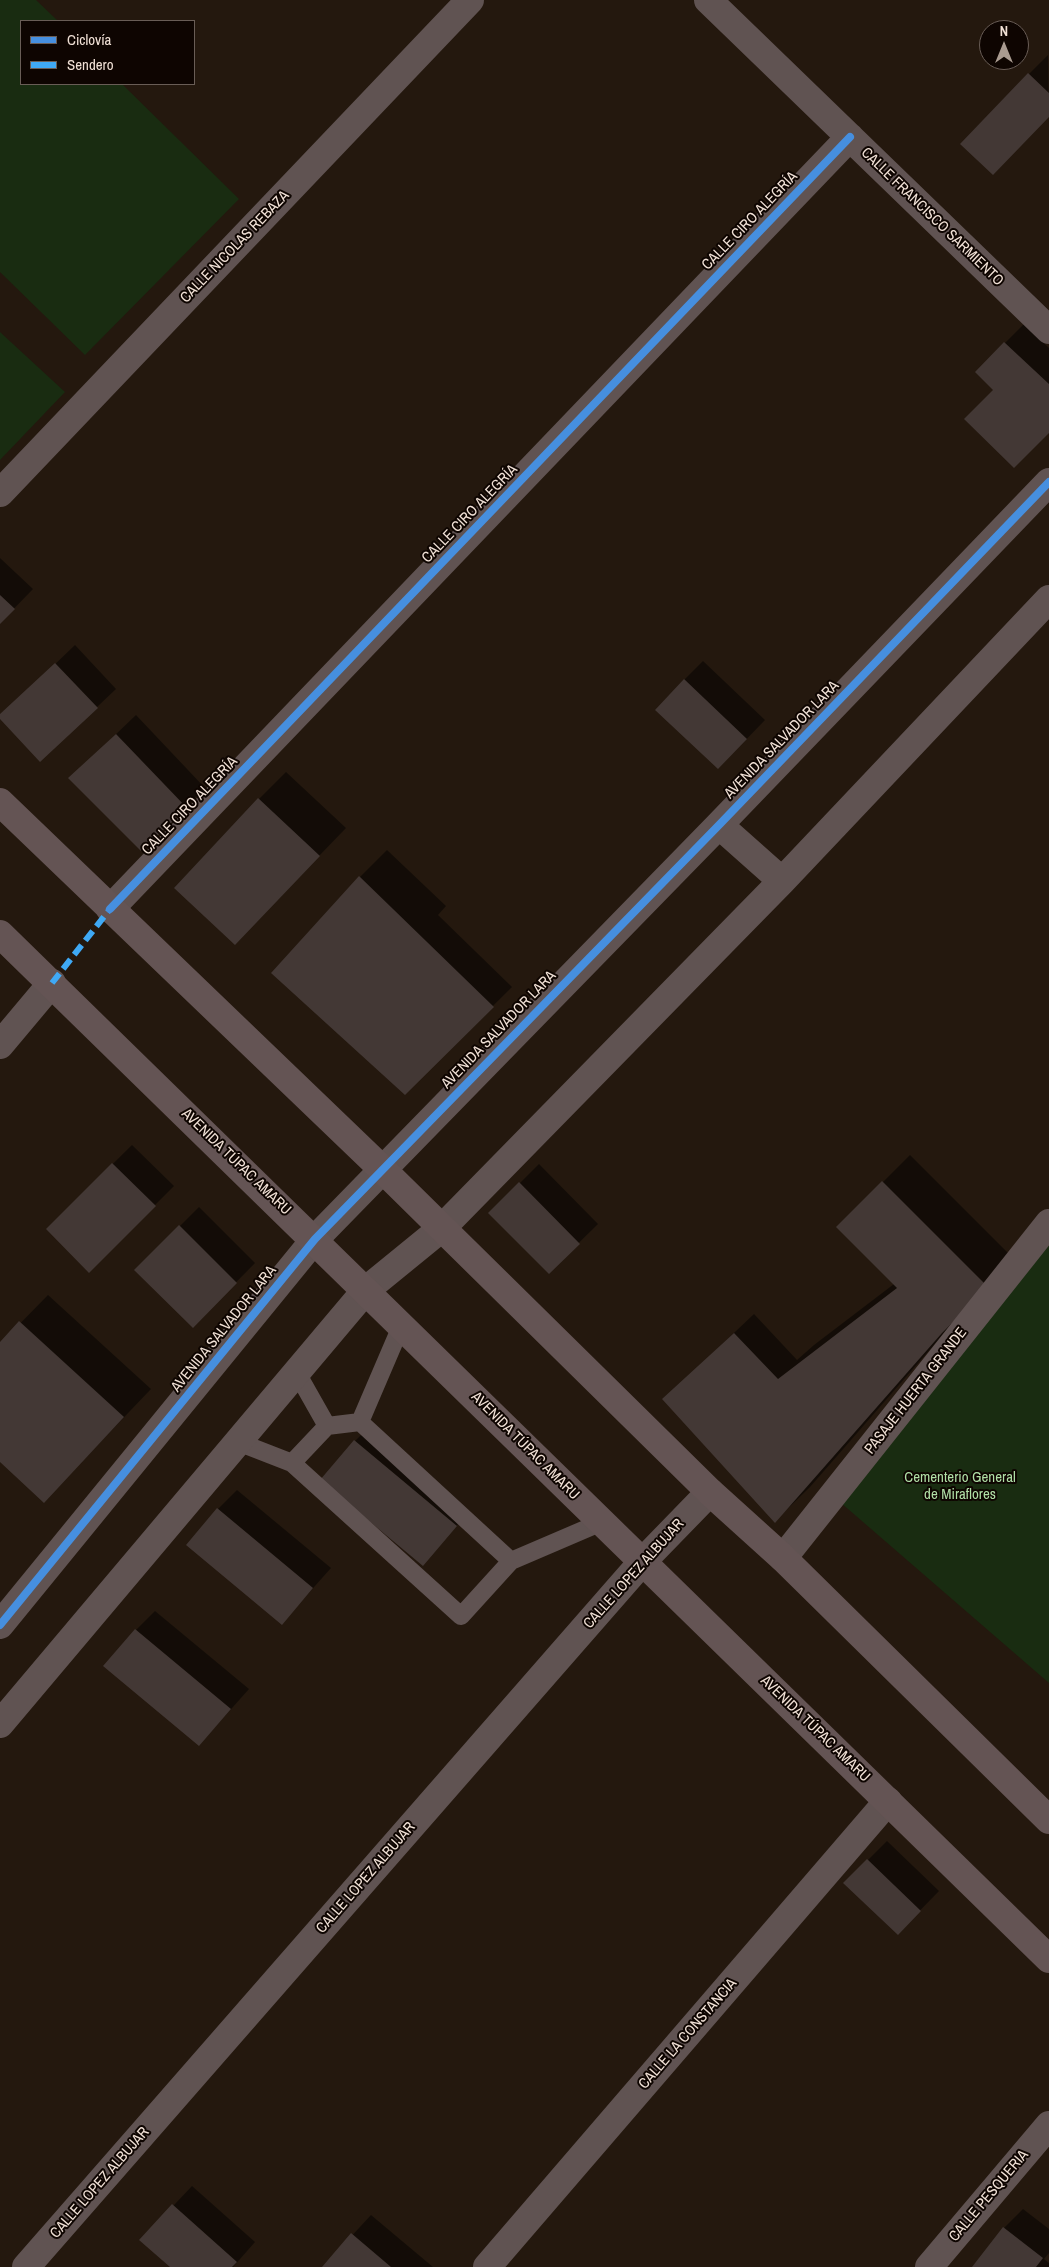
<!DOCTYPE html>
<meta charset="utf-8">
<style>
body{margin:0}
#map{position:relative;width:1049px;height:2267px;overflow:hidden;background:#24180e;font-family:"Archivo Narrow",sans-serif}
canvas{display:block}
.legend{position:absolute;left:20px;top:20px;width:175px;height:65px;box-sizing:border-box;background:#0e0501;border:1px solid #695d56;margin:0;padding:6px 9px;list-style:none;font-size:15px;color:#f1e1d6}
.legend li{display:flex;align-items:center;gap:10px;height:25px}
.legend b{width:25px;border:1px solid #695d56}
.north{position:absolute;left:979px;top:20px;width:50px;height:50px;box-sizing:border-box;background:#0e0501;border:1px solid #695d56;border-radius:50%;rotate:0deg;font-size:14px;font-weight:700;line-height:20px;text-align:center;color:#f1e1d6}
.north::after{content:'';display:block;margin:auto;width:18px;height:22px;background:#a99b90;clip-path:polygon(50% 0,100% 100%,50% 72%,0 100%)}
</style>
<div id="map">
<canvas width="1049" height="2267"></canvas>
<ul class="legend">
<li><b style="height:6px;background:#468fdf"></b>Ciclovía</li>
<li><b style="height:6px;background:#3fa9f5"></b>Sendero</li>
</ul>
<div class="north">N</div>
</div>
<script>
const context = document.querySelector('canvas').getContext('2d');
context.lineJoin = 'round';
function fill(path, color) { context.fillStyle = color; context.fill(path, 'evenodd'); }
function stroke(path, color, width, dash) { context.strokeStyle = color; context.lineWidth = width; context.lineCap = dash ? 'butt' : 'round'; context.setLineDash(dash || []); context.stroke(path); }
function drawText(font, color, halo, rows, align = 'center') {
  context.font = font + ' "Archivo Narrow",sans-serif'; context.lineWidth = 4; context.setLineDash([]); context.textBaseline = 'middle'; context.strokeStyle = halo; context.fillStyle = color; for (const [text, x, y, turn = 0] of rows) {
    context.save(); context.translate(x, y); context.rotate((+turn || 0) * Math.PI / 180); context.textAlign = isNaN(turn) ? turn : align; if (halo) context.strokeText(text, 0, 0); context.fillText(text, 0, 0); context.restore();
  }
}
const green = new Path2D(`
 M0 0H36L58 21H21V84H122L239 199 85 355 0 272Z
 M0 332 65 392 0 460Z
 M1049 1245V1683L833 1496Z`);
const shadow = new Path2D(`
 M1048 55 1049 115 962 144 1029 74Z
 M1024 324 1049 348V432L994 390 1005 343Z
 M0 558 33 589 0 623Z
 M75 645 116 689 97 707 0 717Z
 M703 661 765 720 737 749 684 680Z
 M136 715 205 788 141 849 89 760Z
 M286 772 346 828 235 943 259 799Z
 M387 850 446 906 438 915 512 987 405 1093 360 877Z
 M132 1145 174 1186 89 1271 47 1229Z
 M910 1155 1014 1259 974 1299 810 1487 775 1521 664 1399 754 1314 797 1360 814 1345 894 1284 838 1227Z
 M539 1164 598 1224 549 1272 490 1213Z
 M199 1207 255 1263 193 1326 136 1270Z
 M48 1295 151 1389 44 1501 0 1461V1344Z
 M364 1432 465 1516 423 1564 355 1441Z
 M237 1490 331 1568 282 1623 188 1545 218 1509Z
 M155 1611 249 1689 199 1745 136 1630Z
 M887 1841 939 1891 898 1933 845 1883Z
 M192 2186 255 2242 233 2267H172L141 2240Z
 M1023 2209 1049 2229V2253L1044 2259 1049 2263V2267H973L1004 2228Z
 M371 2215 433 2267H323Z`);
const building = new Path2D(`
 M1028 73 1049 93V117L993 175 960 144Z
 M1004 342 1049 384V433L1014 468 964 419 993 390 975 372Z
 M0 595 15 609 0 624Z
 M55 663 98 708 40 762 0 719V714Z
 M684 679 747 739 718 769 655 710Z
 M116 734 187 808 141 851 68 778Z
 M258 798 320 856 235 945 174 888Z
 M359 876 494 1007 405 1095 271 973Z
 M112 1163 156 1206 89 1273 46 1229Z
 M882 1181 988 1287 942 1333 775 1523 662 1399 734 1333 778 1379 897 1288 836 1227Z
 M519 1182 580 1244 549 1274 488 1213Z
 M179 1225 237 1283 193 1328 134 1270Z
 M19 1321 124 1417 44 1503 0 1462V1342Z
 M354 1440 457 1526 423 1566 320 1480Z
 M217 1508 313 1588 282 1625 186 1545Z
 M135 1629 231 1709 199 1746 103 1666Z
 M867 1859 921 1911 898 1935 843 1883Z
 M172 2204 237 2262 232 2267H170L139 2240Z
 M1003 2227 1043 2258 1036 2267H972Z
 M351 2233 391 2267H322Z`);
const service = new Path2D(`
 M402 1324 360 1422 511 1561 602 1522
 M327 1426 360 1422
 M238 1442 292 1463 327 1426 297 1373
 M292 1463 461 1616 511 1561`);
const minor = new Path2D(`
 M708 0 1049 330
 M0 493 470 0
 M110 909 850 137
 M0 1045 52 983
 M783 1558 1049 1223
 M26 2267 643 1561 710 1492
 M487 2267 888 1801
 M929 2267 1049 2125`);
const tertiary = new Path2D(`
 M719 825 782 881
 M0 1625 315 1239 719 825 1049 482
 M0 1724 366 1290 442 1228 782 881 1049 599`);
const secondary = new Path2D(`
 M0 802 382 1169 710 1492 783 1558 1049 1820
 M0 934 1049 1959`);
const quiet = new Path2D(`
 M52 983 110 909`);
const cycleway = new Path2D(`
 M110 909 850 137
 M0 1625 315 1239 719 825 1049 482`);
const streetNames = [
 ["CALLE FRANCISCO SARMIENTO",932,217,44],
 ["CALLE CIRO ALEGRÍA",750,221,-46],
 ["CALLE NICOLAS REBAZA",235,247,-46],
 ["CALLE CIRO ALEGRÍA",470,514,-46],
 ["AVENIDA SALVADOR LARA",782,740,-46],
 ["CALLE CIRO ALEGRÍA",190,806,-46],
 ["AVENIDA SALVADOR LARA",499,1030,-46],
 ["AVENIDA TÚPAC AMARU",236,1162,44],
 ["AVENIDA SALVADOR LARA",224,1329,-51],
 ["PASAJE HUERTA GRANDE",916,1391,-52],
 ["AVENIDA TÚPAC AMARU",525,1446,45],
 ["CALLE LOPEZ ALBUJAR",634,1574,-48],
 ["AVENIDA TÚPAC AMARU",815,1729,44],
 ["CALLE LOPEZ ALBUJAR",366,1878,-49],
 ["CALLE LA CONSTANCIA",688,2034,-49],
 ["CALLE LOPEZ ALBUJAR",100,2183,-49],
 ["CALLE PESQUERIA",989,2196,-50]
];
const parkNames = [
 ["Cementerio General",960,1478],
 ["de Miraflores",960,1495]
];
fill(green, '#192c11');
fill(shadow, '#0007');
fill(building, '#433835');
stroke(service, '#605352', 18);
stroke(minor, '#605352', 28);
stroke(tertiary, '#605352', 28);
stroke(secondary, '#645454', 28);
stroke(quiet, '#3fa9f5', 6, [12, 6]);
stroke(cycleway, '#468fdf', 8);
drawText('15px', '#f1e1d6', '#0e0501', streetNames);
drawText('15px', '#b0dfa6', '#0e0501', parkNames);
</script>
